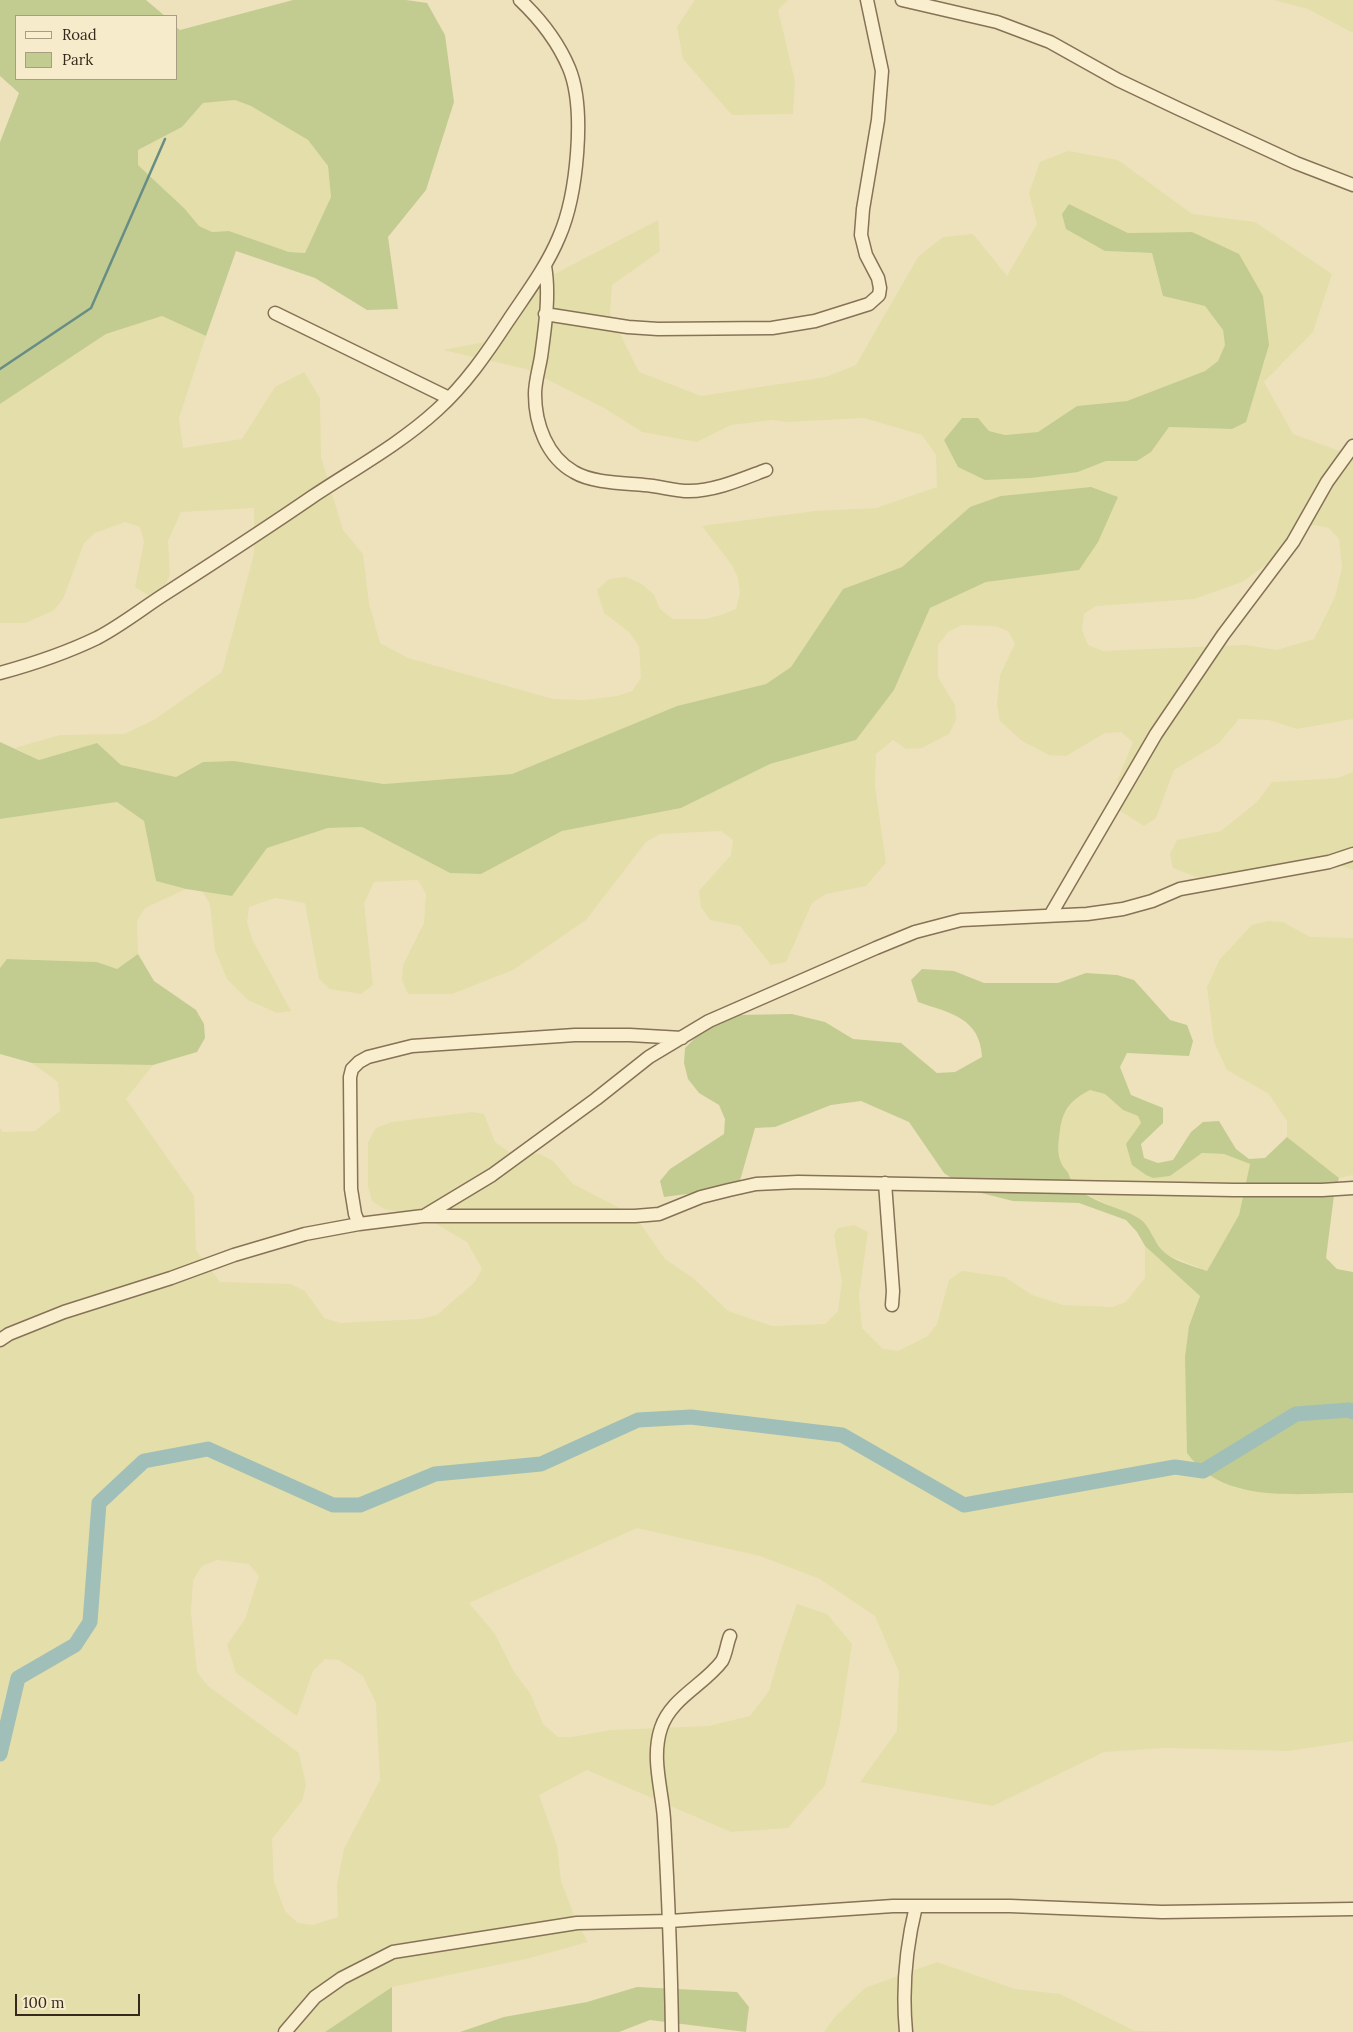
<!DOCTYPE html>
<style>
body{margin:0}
#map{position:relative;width:1353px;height:2032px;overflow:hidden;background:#eee2bc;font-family:Lora,serif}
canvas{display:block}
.legend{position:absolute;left:15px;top:15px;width:162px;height:65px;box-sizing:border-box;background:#f6eccc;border:1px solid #a99e85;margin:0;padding:6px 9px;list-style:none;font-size:15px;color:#35291b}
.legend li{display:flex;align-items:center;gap:10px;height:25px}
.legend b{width:25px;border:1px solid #a99e85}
.scale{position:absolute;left:15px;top:1994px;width:125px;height:22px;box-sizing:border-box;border:2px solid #35291b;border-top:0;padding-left:6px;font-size:15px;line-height:18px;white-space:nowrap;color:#35291b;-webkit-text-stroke:4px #f6eccc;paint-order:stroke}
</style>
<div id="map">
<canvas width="1353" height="2032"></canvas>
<ul class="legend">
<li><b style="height:6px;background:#f9efcf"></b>Road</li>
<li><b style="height:14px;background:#c2cc91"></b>Park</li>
</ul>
<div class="scale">100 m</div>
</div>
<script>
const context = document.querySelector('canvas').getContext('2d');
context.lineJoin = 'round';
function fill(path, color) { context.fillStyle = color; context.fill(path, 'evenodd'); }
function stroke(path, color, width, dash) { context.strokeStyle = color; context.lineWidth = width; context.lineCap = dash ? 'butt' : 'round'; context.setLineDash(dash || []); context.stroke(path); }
const farmland = new Path2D(`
 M695 0H788L778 10 795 81 793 114 732 115 683 59 677 27Z
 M1274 0H1353V33L1308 9Z
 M235 100 251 106 308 140 328 166 331 197 305 253 289 252 229 231 212 232 199 226 185 209 138 165V150L182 127 203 103Z
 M1068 151 1118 160 1192 214 1255 222 1332 274 1313 332 1264 382 1293 434 1353 456V719L1297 729 1269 720 1239 719 1219 743 1174 770 1156 818 1144 826 1119 810 1118 779 1133 742 1121 732 1105 733 1066 756 1049 755 1022 741 1000 721 997 705 1000 675 1015 644 1008 631 995 626 962 625 948 632 938 645V677L955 705 956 720 949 734 922 748 906 749 893 740 876 754 875 786 886 863 866 886 826 894 812 903 786 962 771 965 740 926 710 920 701 907 699 891 731 855 733 840 721 831 660 834 646 842 586 920 513 970 452 994H408L402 980 403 965 424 923 426 894 418 880 374 882 364 903 373 985 361 994 330 989 319 979 305 903 275 898 249 907 247 922 252 939 291 1011 277 1013 248 1000 227 979 215 950 210 904 202 891 232 896 267 848 328 828 362 827 450 873 481 874 562 831 681 808 770 764 856 740 894 690 930 608 986 582 1079 570 970 507 902 567 843 589 791 667 766 684 677 706 512 774 384 784 234 761 203 762 176 777 121 765 97 743 39 760 15 748 60 735 124 734 154 720 222 672 254 554V508L181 512 168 541 170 575 163 589 148 595 135 587 144 542 140 527 125 522 95 533 84 543 63 599 53 611 25 623H0V404L106 334 162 316 206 336 179 418 183 448 242 439 275 387 304 372 320 398 321 457 343 530 363 554 369 603 380 643 408 658 553 699 585 700 617 696 632 691 641 678 639 646 629 632 604 613 597 590 609 579 626 577 642 584 654 595 660 609 673 619H706L721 615 736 609 740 593 738 578 732 565 702 526 815 511 876 508 937 487 936 455 922 435 864 418 788 422 772 420 731 425 697 442 642 432 606 409 526 369 443 350 496 340 519 319 523 300 538 278H547L658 220 660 251 612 285 610 314 639 372 701 396 826 377 856 365 918 257 943 237 973 234 1007 276 1037 224 1029 193 1040 162ZM1069 204 1128 233 1192 232 1265 361 1232 429 1169 427 1151 452 1137 461H1106L1078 472 944 440 977 418 989 431 1005 435 1038 432 1077 406 1127 401 1205 371 1218 361 1225 345 1223 330 1205 306 1163 296 1152 253 1105 251ZM1315 525 1329 528 1339 539 1342 568 1335 597 1314 639 1277 650 1245 645 1103 651 1088 645 1082 630 1084 614 1096 606 1194 599 1242 582 1269 563 1300 528Z
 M1353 772V870L1329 862 1280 879 1221 881 1204 880 1173 868 1170 854 1177 840 1221 831 1257 802 1272 782 1338 778Z
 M117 802 144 821 156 881 186 889 145 908 137 921 138 954 117 969 97 962 7 959 0 968V819Z
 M1268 921 1283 922 1310 937 1353 938V1175L1339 1178 1287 1137V1121L1269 1094 1227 1070 1214 1042 1207 987 1220 959 1252 925Z
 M32 1063 153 1065 126 1099 194 1196 196 1250 220 1282 290 1284 305 1291 324 1318 340 1323 421 1319 437 1315 475 1282 482 1269 467 1242 423 1216 384 1209 372 1201 368 1186V1142L376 1128 392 1122 472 1112 484 1114 495 1142 509 1152 540 1154 553 1161 573 1184 635 1216 665 1259 693 1278 728 1311 772 1326 825 1324 838 1311 842 1282 834 1235 838 1228 854 1225 868 1232 859 1295 862 1328 883 1349 898 1351 928 1336 937 1324 949 1280 962 1271 1005 1277 1032 1295 1063 1305 1112 1307 1126 1302 1145 1278V1246L1200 1296 1189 1326 1204 1471 1235 1488 1274 1493H1353V1741L1289 1751 1166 1748 1104 1752 993 1806 860 1782 897 1731 899 1672 875 1616 820 1579 760 1556 637 1528 469 1603 495 1634 514 1672 530 1693 543 1724 558 1737H572L611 1730 709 1726 750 1716 769 1691 782 1647 797 1604 827 1614 852 1644 840 1724 825 1785 788 1828 731 1832 587 1770 539 1795 557 1846 561 1881 577 1923 588 1942 530 1958 392 1987 325 2032H0V1128L3 1132 35 1131 60 1111 58 1082ZM217 1560 249 1564 259 1576 245 1619 227 1645 236 1673 297 1716 313 1671 325 1659 339 1660 363 1676 376 1703 380 1780 344 1849 337 1884 338 1917 313 1925 298 1923 285 1911 274 1882 272 1839 302 1801 306 1785 299 1753 208 1686 197 1672 191 1612 193 1580 202 1566Z
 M1090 1090 1105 1094 1123 1110 1138 1116 1141 1123 1132 1165 1170 1176 1202 1153 1224 1154 1250 1164 1239 1215 1207 1271 1168 1255 1162 1250 1141 1220 1086 1194 1073 1183 1060 1161 1058 1144 1061 1118 1076 1097Z
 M937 1962 1015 1989 1060 1994 1135 2031 1198 2032H824L835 2017 865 1988Z`);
const green = new Path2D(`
 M0 0H146L165 16H16V79H176V27L180 30 293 0H406L427 3 445 35 454 102 426 190 388 237 398 309 367 310 315 278 236 251 206 336 162 316 106 334 0 404V142L19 93 0 76ZM235 100 251 106 308 140 328 166 331 197 305 253 289 252 229 231 212 232 199 226 185 209 138 165V150L182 127 203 103Z
 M1069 204 1128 233 1192 232 1239 254 1263 296 1269 345 1246 422 1232 429 1169 427 1151 452 1137 461H1106L1078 472 1031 478 985 480 958 467 944 440 962 418H978L989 431 1005 435 1038 432 1077 406 1127 401 1205 371 1218 361 1225 345 1223 330 1205 306 1163 296 1152 253 1105 251 1066 229 1062 214Z
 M1091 487 1118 497 1098 542 1079 570 986 582 930 608 894 690 856 740 770 764 681 808 562 831 481 874 450 873 362 827 328 828 267 848 232 896 186 889 156 881 144 821 117 802 0 819V742L39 760 97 743 121 765 176 777 203 762 234 761 384 784 512 774 677 706 766 684 791 667 843 589 902 567 970 507 1001 496Z
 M138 954 154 981 196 1010 204 1024 205 1038 197 1052 153 1065 32 1063 0 1054V968L7 959 97 962 117 969Z
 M922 969 954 971 984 983H1058L1086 973 1117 975 1134 980 1170 1020 1187 1025 1193 1041 1189 1056 1127 1053 1120 1067 1131 1095 1163 1108V1123L1141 1144 1144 1158 1158 1163 1173 1160 1191 1132 1203 1122 1219 1121 1236 1149 1249 1159 1265 1158 1287 1137 1339 1178 1334 1195 1326 1258 1337 1269 1353 1272V1493C1307 1493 1240 1502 1203 1470 1197 1466 1192 1459 1187 1453L1185 1357 1189 1326 1200 1296 1145 1246 1137 1232 1126 1220 1079 1203 1013 1201 969 1190 944 1173 909 1122 861 1101 831 1105 775 1127 755 1128 739 1184 725 1189 664 1197 660 1181 670 1169 724 1134 725 1119 719 1105 699 1093 688 1079 684 1063 685 1048 696 1037 722 1020 737 1015 792 1014 825 1022 853 1039 901 1043 937 1073 955 1072 982 1057C980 1017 949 1013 918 1002L911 980ZM1090 1090 1105 1094 1123 1110 1138 1116 1141 1123 1126 1144 1132 1165 1146 1175 1153 1178 1170 1176 1202 1153 1224 1154 1250 1164 1239 1215 1207 1271C1193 1266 1172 1261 1162 1250 1154 1242 1150 1226 1140 1219 1120 1206 1088 1203 1073 1183 1070 1179 1069 1173 1066 1170 1056 1159 1058 1144 1060 1130 1062 1110 1072 1099 1090 1090Z
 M392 1987V2032H325Z
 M637 1987 737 1992 749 2007 746 2032 650 2020 619 2032H460L504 2017 587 2002Z`);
const stream = new Path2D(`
 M0 369 91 308 165 139`);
const river = new Path2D(`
 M0 1754 18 1678 75 1645 90 1622 99 1503 144 1461 208 1449 333 1505H360L435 1474 541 1464 638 1420 691 1417 842 1435 964 1505 1175 1467 1203 1471 1296 1414 1349 1410 1353 1412`);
const minor = new Path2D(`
 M902 0 997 22 1050 42 1118 80 1177 108 1296 163 1353 185
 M545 266C550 295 545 328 541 357 539 369 535 382 535 394 535 424 547 457 574 472 592 483 624 483 644 485 660 486 674 491 689 491 715 491 742 479 766 470
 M275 313 449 398
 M545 314 628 327 658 329 772 328 815 321 869 304 879 295 880 288 878 278 866 255 861 235 863 209 878 120 882 71 867 0
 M0 673C33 664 66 653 97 638 122 625 144 607 168 592 216 561 264 530 312 497 354 469 400 444 437 410 465 385 487 353 508 321 526 294 546 268 559 237 577 196 586 109 569 68 558 42 540 19 520 0
 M1051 914 1156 734 1223 635 1293 542 1327 482 1353 446
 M885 1183 893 1291 892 1305
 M424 1216 492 1175 596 1099 649 1057 709 1021 876 948 915 932 961 920 1087 914 1123 909 1152 901 1180 889 1329 862 1353 854
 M359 1224 355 1214 351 1189 350 1077 352 1069 359 1062 368 1057 412 1046 575 1035H630L682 1038
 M0 1340 9 1334 64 1312 171 1278 234 1255 305 1234 359 1224 423 1216H635L659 1214 701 1197 729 1190 756 1184 798 1182 1234 1190H1322L1353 1188
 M285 2032 315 1997 342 1978 393 1952 577 1923 670 1921 893 1906H1010L1162 1912 1353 1909
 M672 2032C671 1961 668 1890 664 1819 662 1789 651 1758 661 1728 671 1698 704 1685 722 1661 726 1654 727 1643 730 1636
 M906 2032C902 1990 906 1947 916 1906`);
fill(farmland, '#e4deaa');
fill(green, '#c2cc91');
stroke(stream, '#688d86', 2.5);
stroke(river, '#a0bfb8', 15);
stroke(minor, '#867256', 15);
stroke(minor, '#f9efcf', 12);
</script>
